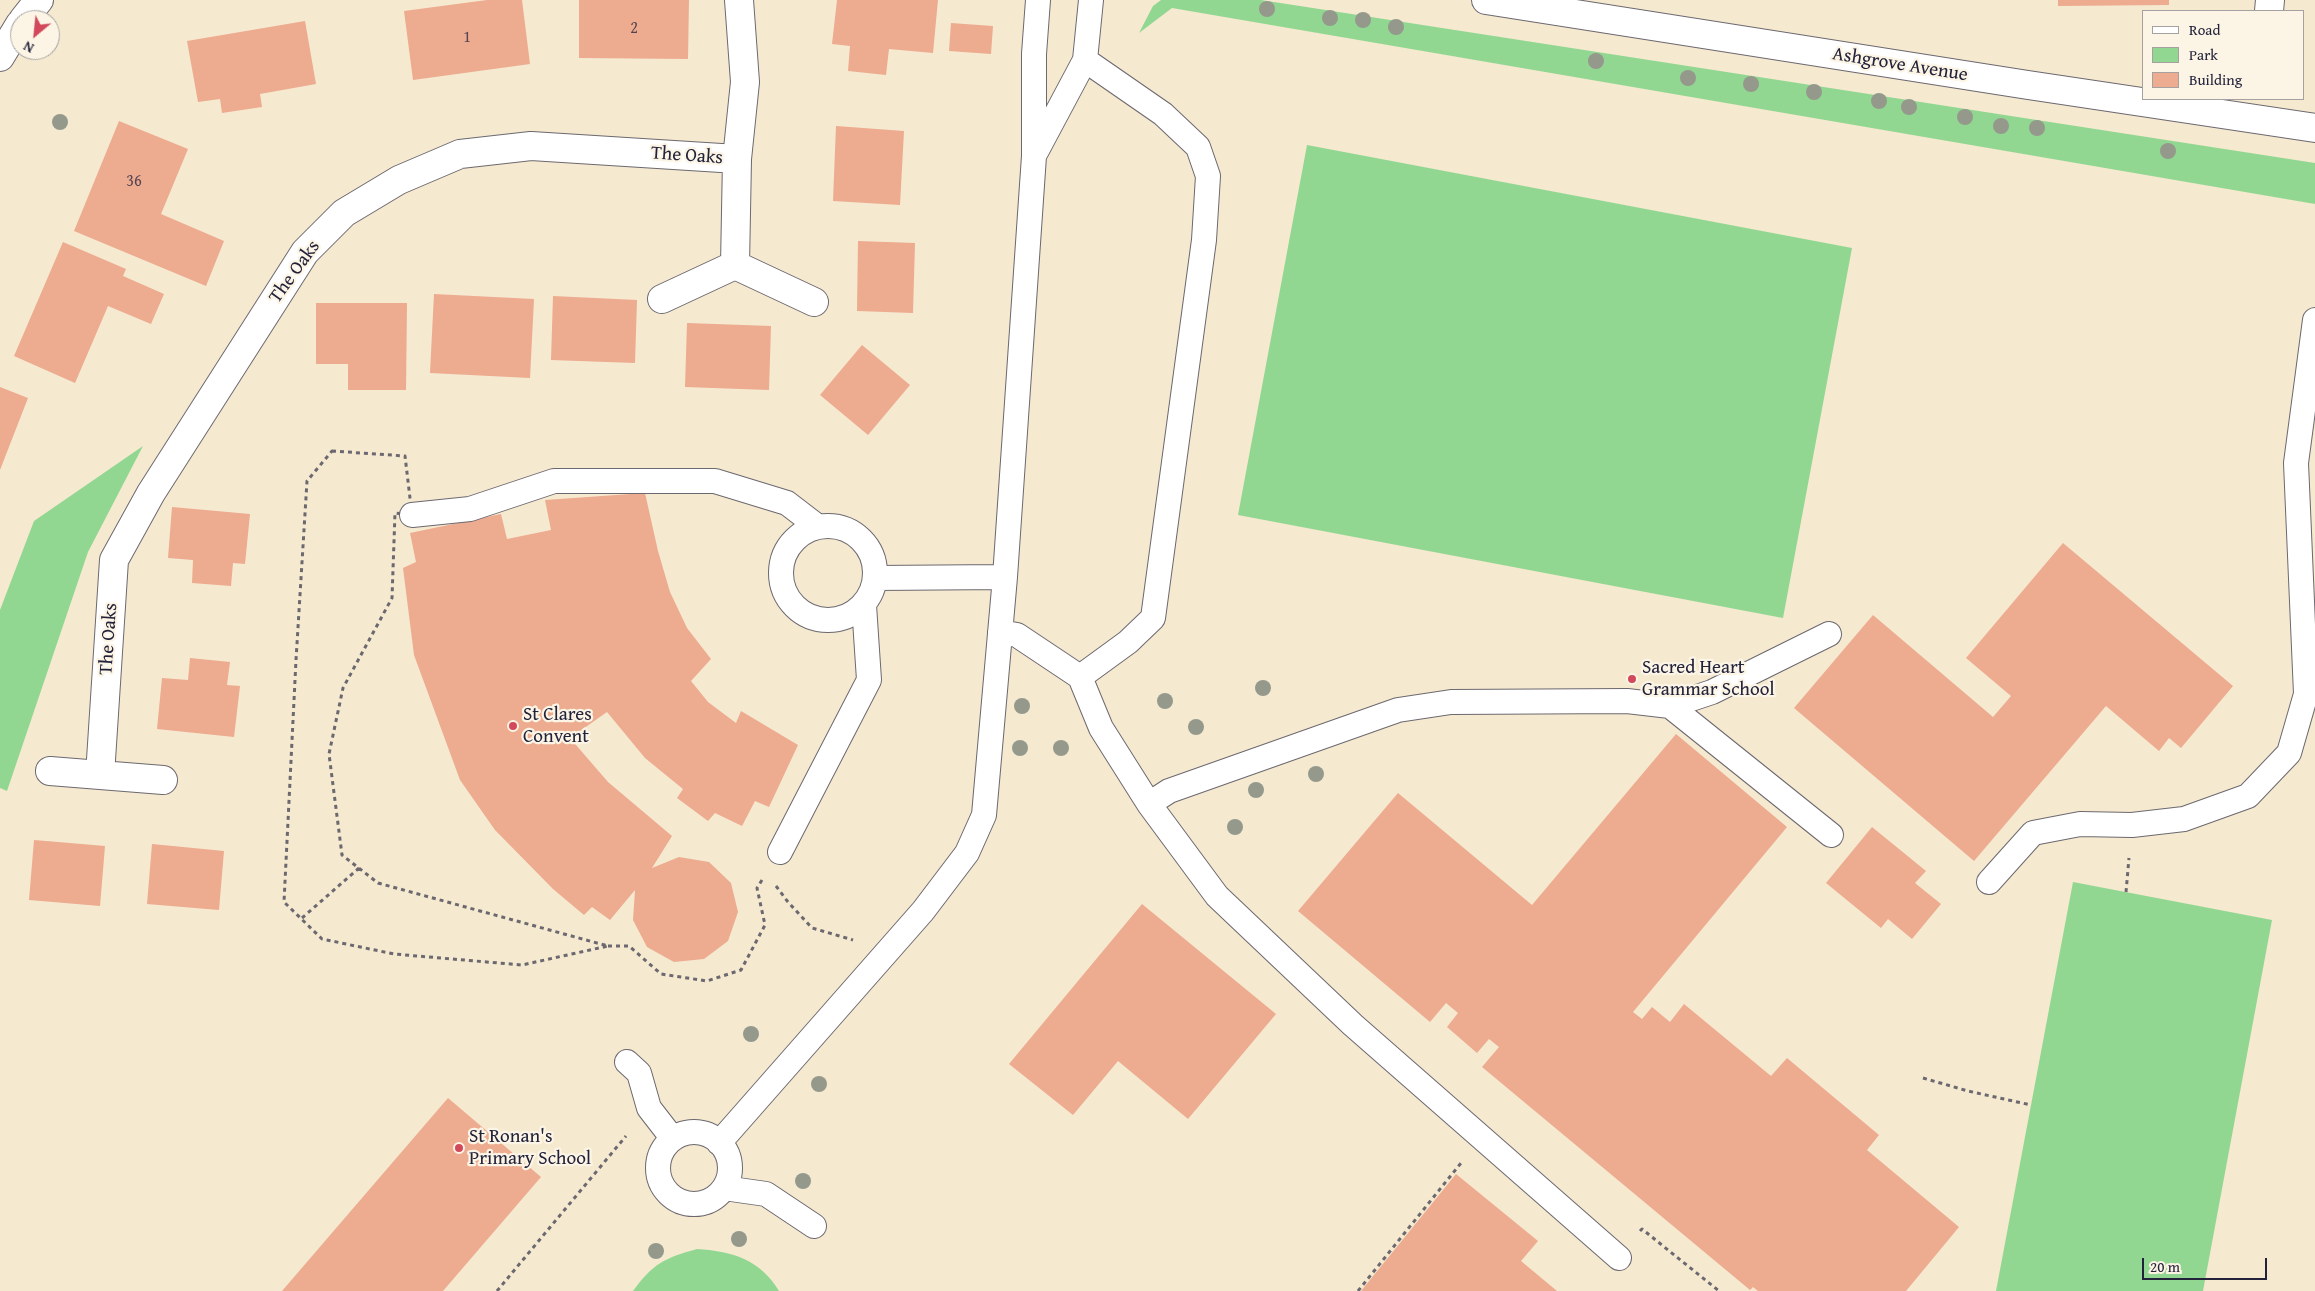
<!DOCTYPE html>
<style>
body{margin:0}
#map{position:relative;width:2315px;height:1291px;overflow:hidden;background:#f5e9d0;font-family:"Gentium Book Plus",serif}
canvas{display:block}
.legend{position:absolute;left:2142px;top:10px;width:162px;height:90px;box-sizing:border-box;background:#fcf5e5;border:1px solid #a5a1a1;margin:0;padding:6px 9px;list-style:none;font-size:15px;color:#22223b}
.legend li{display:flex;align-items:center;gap:10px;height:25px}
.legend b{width:25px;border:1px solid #a5a1a1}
.north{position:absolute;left:10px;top:10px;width:50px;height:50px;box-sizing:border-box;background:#fcf5e5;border:1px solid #a5a1a1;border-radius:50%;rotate:208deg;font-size:14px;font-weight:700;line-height:20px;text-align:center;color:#22223b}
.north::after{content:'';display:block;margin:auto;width:18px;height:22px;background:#d1495b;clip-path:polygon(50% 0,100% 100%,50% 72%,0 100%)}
.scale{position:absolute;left:2142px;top:1258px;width:125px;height:22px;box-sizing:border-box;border:2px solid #22223b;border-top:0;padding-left:6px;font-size:15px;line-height:18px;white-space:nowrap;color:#22223b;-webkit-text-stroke:4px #fcf5e5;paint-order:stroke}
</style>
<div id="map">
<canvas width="2315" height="1291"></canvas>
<ul class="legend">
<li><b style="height:6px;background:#fff"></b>Road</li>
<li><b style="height:14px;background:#92d791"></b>Park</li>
<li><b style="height:14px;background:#edab90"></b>Building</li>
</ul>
<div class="north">N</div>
<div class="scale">20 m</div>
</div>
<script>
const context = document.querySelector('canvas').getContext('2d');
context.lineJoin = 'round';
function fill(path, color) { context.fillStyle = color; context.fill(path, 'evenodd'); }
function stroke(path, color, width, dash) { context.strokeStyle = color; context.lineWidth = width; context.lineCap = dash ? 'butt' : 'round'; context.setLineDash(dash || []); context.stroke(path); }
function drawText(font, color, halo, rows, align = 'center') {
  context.font = font + ' "Gentium Book Plus",serif'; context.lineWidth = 4.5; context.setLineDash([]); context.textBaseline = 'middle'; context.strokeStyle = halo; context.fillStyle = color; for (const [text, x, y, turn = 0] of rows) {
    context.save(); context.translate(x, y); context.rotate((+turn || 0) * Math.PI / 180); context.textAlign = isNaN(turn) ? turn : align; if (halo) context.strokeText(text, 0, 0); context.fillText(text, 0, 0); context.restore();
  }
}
const green = new Path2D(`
 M1161 0H1261L2315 163V204L1172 8 1139 33 1153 6Z
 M1307 145 1852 248 1783 618 1238 515Z
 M143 446 88 552 7 791 0 788V610L34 521Z
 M2073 882 2272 920 2203 1291H1996Z
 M697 1249C731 1251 760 1259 779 1291H633C653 1264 664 1258 697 1249Z`);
const building = new Path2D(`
 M487 0H522L530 64 413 80 404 11Z
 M579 0H689L688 59 579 58Z
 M837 0H938L933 53 889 49 886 75 848 71 850 46 832 44Z
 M2058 0H2169V5L2058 6Z
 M305 21 316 84 260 94 262 107 222 113 220 99 198 102 187 41Z
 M951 23 993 26 991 54 949 51Z
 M119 121 188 149 161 214 224 241 206 286 74 231Z
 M836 126 904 131 900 205 833 201Z
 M858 241 915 243 913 313 857 311Z
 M63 242 126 269 123 276 164 294 151 324 108 306 75 383 14 356Z
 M434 294 534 299 530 378 430 373Z
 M553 296 637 300 635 363 551 360Z
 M316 303H407L406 390H348V364H316Z
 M687 323 771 326 769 390 685 387Z
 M862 345 910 385 868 435 820 395Z
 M0 387 28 398 0 470Z
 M645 493 658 551 670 592 687 628 711 659 691 681 708 702 736 723 741 711 798 745 769 807 755 801 742 826 715 813 708 821 677 798 683 789 645 758 607 712 570 738 608 782 672 836 652 868 679 857 709 862 731 883 738 912 728 941 704 959 674 962 647 947 633 920 635 890 610 920 592 907 584 915 553 889 495 830 460 780 414 655 403 568 416 562 410 533 501 514 507 539 551 530 545 500Z
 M172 507 250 514 245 564 233 563 231 586 192 583 193 560 168 558Z
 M2063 543 2233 686 2181 748 2169 738 2159 751 2106 706 1974 861 1794 708 1873 615 1993 717 2011 696 1966 658Z
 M190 658 230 662 227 685 240 686 234 737 157 729 162 678 188 680Z
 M1676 734 1787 827 1633 1012 1642 1019 1652 1007 1670 1022 1684 1004 1771 1076 1787 1058 1879 1135 1867 1150 1959 1227 1906 1291H1758L1753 1287 1750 1290 1482 1067 1499 1047 1489 1039 1477 1053 1447 1027 1458 1013 1446 1003 1430 1022 1298 911 1398 793 1532 905Z
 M1872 827 1926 871 1915 883 1941 904 1912 939 1888 919 1881 928 1826 883Z
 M34 840 105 846 100 906 29 900Z
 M152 844 224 851 219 910 147 904Z
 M1142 904 1276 1014 1188 1119 1118 1061 1073 1115 1009 1064Z
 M448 1098 541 1177 443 1291H282Z
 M1456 1174 1538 1241 1521 1261 1557 1291H1361Z`);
const path = new Path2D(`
 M332 451 405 456 412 515 395 513 392 598 343 688 329 754 342 855 378 883 608 946 522 965 394 954 322 939 284 902 296 660 307 481Z
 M776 886 788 902 812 928 853 940
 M2126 892 2129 858
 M302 918 359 868
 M608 946H629L661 974 707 981 741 970 765 925 757 888 762 880
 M1923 1078 1968 1091 2031 1105
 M1640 1231 1642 1229 1719 1291
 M497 1291 626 1136
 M1358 1291 1461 1163`);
const lane = new Path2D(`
 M1036 152 1085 60 1091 0
 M412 515 470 509 554 481H715L787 503 817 526
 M781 573a47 47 0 1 1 94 0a47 47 0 1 1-94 0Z
 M875 578 1005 577
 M1000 632 1017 635 1080 677 1101 728 1149 804 1217 896 1353 1025 1619 1258
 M1080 677 1128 642 1153 618 1204 240 1208 176 1198 147 1163 114 1085 60
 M1670 706 1831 835
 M1149 804 1169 791 1398 710 1451 702 1627 701 1670 706 1712 692 1829 634
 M780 852 869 680 864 605
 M1989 882 2033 833 2080 824 2132 825 2184 819 2248 796 2289 753 2306 694 2296 463 2315 320
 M627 1062 639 1073 649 1108 673 1139
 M658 1168a36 36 0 1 1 72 0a36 36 0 1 1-72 0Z
 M719 1143 923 911 967 853 984 815 1005 577 1034 156V54L1038 0
 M724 1188 766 1194 814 1226`);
const street = new Path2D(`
 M1486 0 2028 85 2315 128
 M2269 11 2270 0
 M23 20 39 0
 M0 57 20 24
 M735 265 737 159
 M662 299 735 265 814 302
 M50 771 163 780
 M100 775 114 560 151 493 305 252 344 213 399 180 460 154 531 146 737 159 745 82 739 0`);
const trees = [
 [1267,9],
 [1330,18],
 [1363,20],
 [1396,27],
 [1596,61],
 [1688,78],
 [1751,84],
 [1814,92],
 [1879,101],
 [1909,107],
 [1965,117],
 [60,122],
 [2001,126],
 [2037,128],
 [2168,151],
 [1263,688],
 [1165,701],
 [1022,706],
 [1196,727],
 [1020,748],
 [1061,748],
 [1316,774],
 [1256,790],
 [1235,827],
 [751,1034],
 [819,1084],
 [803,1181],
 [739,1239],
 [656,1251]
];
const markers = [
 [1632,679,5,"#d1495b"],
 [513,726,5,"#d1495b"],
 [459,1148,5,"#d1495b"]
];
const numberNames = [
 ["2",634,29],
 ["1",467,38],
 ["36",134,182]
];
const streetNames = [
 ["Ashgrove Avenue",1900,65,9],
 ["The Oaks",687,156,4],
 ["The Oaks",295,272,-54],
 ["The Oaks",109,639,-86]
];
const poiNames = [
 ["Sacred Heart",1642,668],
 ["Grammar School",1642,690],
 ["St Clares",523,715],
 ["Convent",523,737],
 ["St Ronan's",469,1137],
 ["Primary School",469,1159]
];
fill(green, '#92d791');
fill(building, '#edab90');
stroke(lane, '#6c686f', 26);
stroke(street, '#6c686f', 30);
stroke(path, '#6c686f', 3, [4, 4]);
stroke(lane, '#fff', 24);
stroke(street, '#fff', 28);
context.fillStyle = '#94998c';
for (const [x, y] of trees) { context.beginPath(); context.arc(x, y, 8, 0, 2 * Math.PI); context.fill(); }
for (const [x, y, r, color] of markers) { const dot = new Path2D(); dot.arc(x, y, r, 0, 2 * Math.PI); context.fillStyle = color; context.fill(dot); stroke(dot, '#fcf5e5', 2); }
drawText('16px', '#554450', null, numberNames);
drawText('19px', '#22223b', '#fcf5e5', streetNames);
drawText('19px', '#22223b', '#fcf5e5', poiNames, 'left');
</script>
